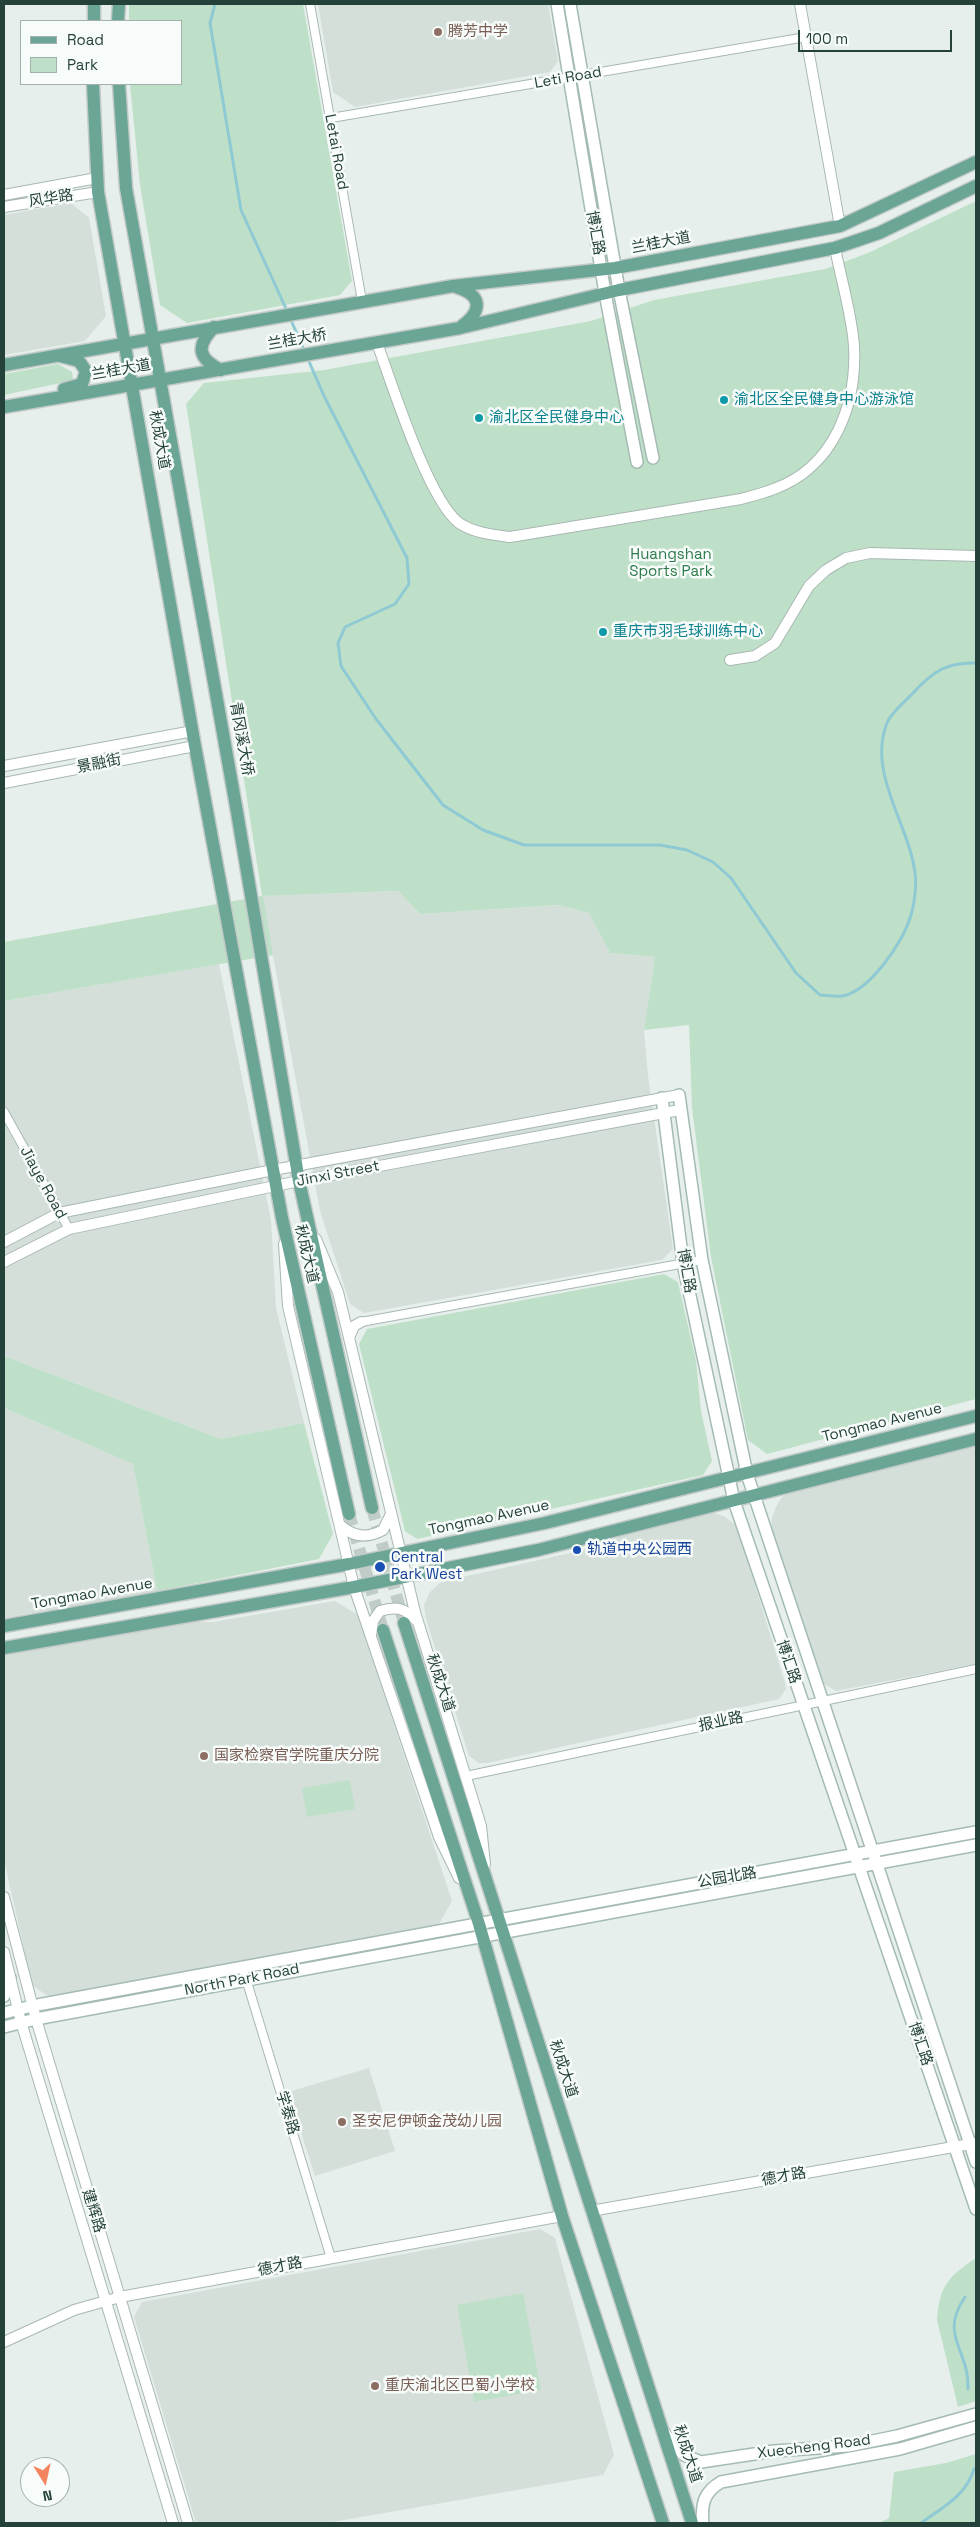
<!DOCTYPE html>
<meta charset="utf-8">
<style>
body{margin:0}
#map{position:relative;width:980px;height:2527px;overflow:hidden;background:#e6efeb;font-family:"Space Grotesk",sans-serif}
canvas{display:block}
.frame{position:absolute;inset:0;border:5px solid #24423a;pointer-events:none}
.legend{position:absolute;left:20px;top:20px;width:162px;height:65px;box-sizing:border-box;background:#f7fbf9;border:1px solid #a3b1ad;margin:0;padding:6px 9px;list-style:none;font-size:15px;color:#24423a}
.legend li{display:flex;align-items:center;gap:10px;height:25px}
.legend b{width:25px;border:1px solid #a3b1ad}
.north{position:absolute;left:20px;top:2457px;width:50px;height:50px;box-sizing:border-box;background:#f7fbf9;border:1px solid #a3b1ad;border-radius:50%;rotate:170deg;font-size:14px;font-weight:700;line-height:20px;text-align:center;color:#24423a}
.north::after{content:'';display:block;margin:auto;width:18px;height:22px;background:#f4845f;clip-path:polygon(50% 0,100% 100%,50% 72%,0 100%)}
.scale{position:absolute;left:798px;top:30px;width:154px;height:22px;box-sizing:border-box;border:2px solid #24423a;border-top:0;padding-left:6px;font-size:15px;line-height:18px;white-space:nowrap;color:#24423a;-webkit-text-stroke:4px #f7fbf9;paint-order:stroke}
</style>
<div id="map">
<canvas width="980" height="2527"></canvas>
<div class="frame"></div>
<ul class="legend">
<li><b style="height:6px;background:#6aa596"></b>Road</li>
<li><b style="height:14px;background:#bfe0c8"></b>Park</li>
</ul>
<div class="north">N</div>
<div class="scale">100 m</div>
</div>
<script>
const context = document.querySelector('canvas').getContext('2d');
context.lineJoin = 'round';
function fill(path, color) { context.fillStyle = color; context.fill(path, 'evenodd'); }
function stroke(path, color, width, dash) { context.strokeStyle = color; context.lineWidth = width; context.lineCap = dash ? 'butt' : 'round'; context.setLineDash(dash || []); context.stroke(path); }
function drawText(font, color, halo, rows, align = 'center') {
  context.font = font + ' "Space Grotesk","Noto Sans SC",sans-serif'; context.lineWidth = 5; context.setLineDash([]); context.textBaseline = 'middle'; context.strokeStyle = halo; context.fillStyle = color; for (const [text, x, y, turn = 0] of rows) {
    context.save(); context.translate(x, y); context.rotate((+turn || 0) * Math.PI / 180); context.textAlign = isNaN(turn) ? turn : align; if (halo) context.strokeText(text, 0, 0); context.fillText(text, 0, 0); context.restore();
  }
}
const built = new Path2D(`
 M318 4H548L558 61 550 72 355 107 333 92Z
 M71 203 89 218 106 316 85 341 4 355V215Z
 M398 891 420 914 558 905 589 913 610 953 655 957 644 1031 648 1076 673 1249 662 1260 364 1313 350 1304 320 1211 262 896Z
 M219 964 271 1220 276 1308 304 1423 221 1439 4 1356V1001Z
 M4 1408 133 1464 157 1591 4 1618Z
 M976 1444V1664L836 1691 824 1684 771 1531 772 1518 776 1507 782 1497 792 1490Z
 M710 1512 724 1516 737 1526 785 1683 786 1689 779 1699 487 1763H479L469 1756 426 1619 424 1605 430 1592 440 1583 454 1579 584 1550 636 1531Z
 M335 1601 358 1615 452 1901 439 1924 49 1997 32 1985 4 1860V1653L175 1622H213Z
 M369 2068 395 2151 315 2176 288 2092Z
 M540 2229 555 2238 614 2455 603 2475 327 2523H196L134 2317 142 2302Z`);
const green = new Path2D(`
 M129 4H303L352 281 340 295 187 323 160 305 140 185 130 84H181V21H129Z
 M976 201V1399L767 1454 748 1440 711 1257 692 1108 689 1025 644 1030 655 957 610 953 589 913 558 905 420 914 398 891 263 896 273 955 4 1001V942L262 896 186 404 204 383 324 370 591 321 654 300 825 269 868 253Z
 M58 364 72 372 73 378 70 381 4 395V374Z
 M664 1274 678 1282 696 1361 701 1411 712 1461 703 1475 417 1539 405 1531 359 1344 367 1329Z
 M4 1356 221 1439 304 1423 333 1534 319 1559 157 1591 133 1464 4 1408Z
 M350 1780 355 1809 307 1817 302 1788Z
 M976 2258V2401L958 2407 937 2320C939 2286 949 2276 976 2258Z
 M523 2293 541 2390 474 2402 457 2305Z
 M976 2454V2522L974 2523H879L889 2518 894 2472 946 2463Z`);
const stream = new Path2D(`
 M215 4 210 23 241 210 288 313
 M290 318 305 352
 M307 357 324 396 407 558 409 584 395 604 345 627 338 643 341 666 376 719 443 805 483 830 524 845H660L687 850 713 862 731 878 796 973 820 995C827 995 835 997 842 996 869 992 903 942 910 918 914 907 917 885 915 873 909 824 867 773 887 723 891 712 906 701 914 692 933 671 948 662 976 663
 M965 2297C938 2336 970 2350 968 2389
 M921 2523C943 2507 966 2496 974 2469`);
const primaryTunnel = new Path2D(`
 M372 1508 404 1623
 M349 1514 383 1630`);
const minor = new Path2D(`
 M310 4 362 301
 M331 118 806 37
 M4 1112 69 1229
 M361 1322 702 1260
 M466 1776 976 1669
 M243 1969 331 2258`);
const tertiary = new Path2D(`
 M800 4 840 226
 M4 195 97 178
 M4 207 98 192
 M377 343C392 384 428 499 459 523 474 533 494 535 510 537L741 499C752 496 764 493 774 489 834 467 857 405 854 346 852 315 841 279 835 248
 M730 660 755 656 775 643 809 586 826 570 846 558 870 553 976 556
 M4 766 193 731
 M4 783 195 746
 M316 1239 338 1292 415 1612 481 1826 485 1864
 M4 1242 59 1213 273 1170 679 1095
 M284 1244 288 1306 354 1587 439 1837 459 1878
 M4 1262 69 1229 299 1181 680 1110
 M349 1338 354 1326 361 1322
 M340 1525C353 1537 367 1539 383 1530L391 1514
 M371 1634 373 1621 380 1611C397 1606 405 1608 417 1621
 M4 1897 36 2019 188 2523
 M4 1952 21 2022 173 2523
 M591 2211 976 2143
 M4 2342 74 2310 120 2297 562 2216`);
const secondary = new Path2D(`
 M557 4 605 293 637 462
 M570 4 619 290 653 458
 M679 1095 702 1260 747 1474 976 2162
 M662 1098 683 1263 734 1501 976 2209
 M4 1996 10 1978
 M4 2013 32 2006 976 1832
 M4 2027 36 2019 976 1845
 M663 2432 684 2455 701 2462 774 2451 848 2446 897 2436 976 2414
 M703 2523C701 2504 704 2492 721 2482L900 2449 976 2427`);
const primary = new Path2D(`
 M94 21V4
 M118 21 119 4
 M93 84 98 192 195 746 282 1218 349 1514
 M119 84 126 188 237 812 299 1181 372 1508
 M456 287C482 295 483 310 462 326
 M214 327C196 346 197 358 221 370
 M60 356 79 361 86 371 82 384 64 389
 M4 365 453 286 615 268 840 226 976 162
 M4 407 460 328 619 290 835 248 879 233 976 186
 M404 1623 692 2523
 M4 1626 349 1564 545 1523 976 1416
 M383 1630 479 1924 562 2216 663 2523
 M4 1648 354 1587 538 1550 976 1439`);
const markers = [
 [438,32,5,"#8d6e63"],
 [724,400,5,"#0f9aa8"],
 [479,418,5,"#0f9aa8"],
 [603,632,5,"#0f9aa8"],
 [577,1550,5,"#1a4fb4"],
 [380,1567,6,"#1a4fb4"],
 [204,1756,5,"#8d6e63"],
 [342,2122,5,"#8d6e63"],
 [375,2386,5,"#8d6e63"]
];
const educationNames = [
 ["腾芳中学",448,32],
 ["国家检察官学院重庆分院",214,1756],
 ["圣安尼伊顿金茂幼儿园",352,2122],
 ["重庆渝北区巴蜀小学校",385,2386]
];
const streetNames = [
 ["Leti Road",568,78,-10],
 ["Letai Road",336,152,80],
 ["风华路",51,199,-9],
 ["博汇路",595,233,80],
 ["兰桂大道",661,243,-11],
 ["兰桂大桥",297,340,-10],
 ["兰桂大道",121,370,-10],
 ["秋成大道",159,440,80],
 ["青冈溪大桥",241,739,80],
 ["景融街",99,764,-11],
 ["Jinxi Street",338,1174,-11],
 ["Jiaye Road",43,1183,61],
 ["秋成大道",306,1254,77],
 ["博汇路",686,1271,80],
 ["Tongmao Avenue",882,1423,-14],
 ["Tongmao Avenue",489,1518,-12],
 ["Tongmao Avenue",92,1594,-10],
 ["博汇路",788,1662,71],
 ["秋成大道",440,1683,72],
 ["报业路",721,1722,-12],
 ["公园北路",727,1878,-10],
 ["North Park Road",242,1980,-11],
 ["博汇路",920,2044,71],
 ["秋成大道",563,2069,72],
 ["学泰路",287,2113,73],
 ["德才路",784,2177,-10],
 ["建辉路",93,2211,73],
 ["德才路",280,2267,-11],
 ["Xuecheng Road",814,2447,-7],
 ["秋成大道",687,2454,72]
];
const cultureNames = [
 ["渝北区全民健身中心游泳馆",734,400],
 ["渝北区全民健身中心",489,418],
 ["重庆市羽毛球训练中心",613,632]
];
const parkNames = [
 ["Huangshan",671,555],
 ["Sports Park",671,572]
];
const transitNames = [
 ["轨道中央公园西",587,1550],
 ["Central",391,1558],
 ["Park West",391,1575]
];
fill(built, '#d4dfda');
fill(green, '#bfe0c8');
stroke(stream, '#8ec9d4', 3);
stroke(primaryTunnel, '#bfccc8', 12, [12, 6]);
stroke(minor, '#a8b8b2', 10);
stroke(tertiary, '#a8b8b2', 12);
stroke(secondary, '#a4bbb3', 14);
stroke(primary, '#c2cac8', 15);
stroke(minor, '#fff', 8);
stroke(tertiary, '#fff', 10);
stroke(secondary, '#fff', 11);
stroke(primary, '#6aa596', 12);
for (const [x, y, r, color] of markers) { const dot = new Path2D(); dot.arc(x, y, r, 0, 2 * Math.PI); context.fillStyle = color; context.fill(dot); stroke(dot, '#f7fbf9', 2); }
drawText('15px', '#785e54', '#f7fbf9', educationNames, 'left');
drawText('15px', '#24423a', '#f7fbf9', streetNames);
drawText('15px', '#0d838f', '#f7fbf9', cultureNames, 'left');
drawText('15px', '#2d7a4b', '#f7fbf9', parkNames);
drawText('15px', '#164399', '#f7fbf9', transitNames, 'left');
</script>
